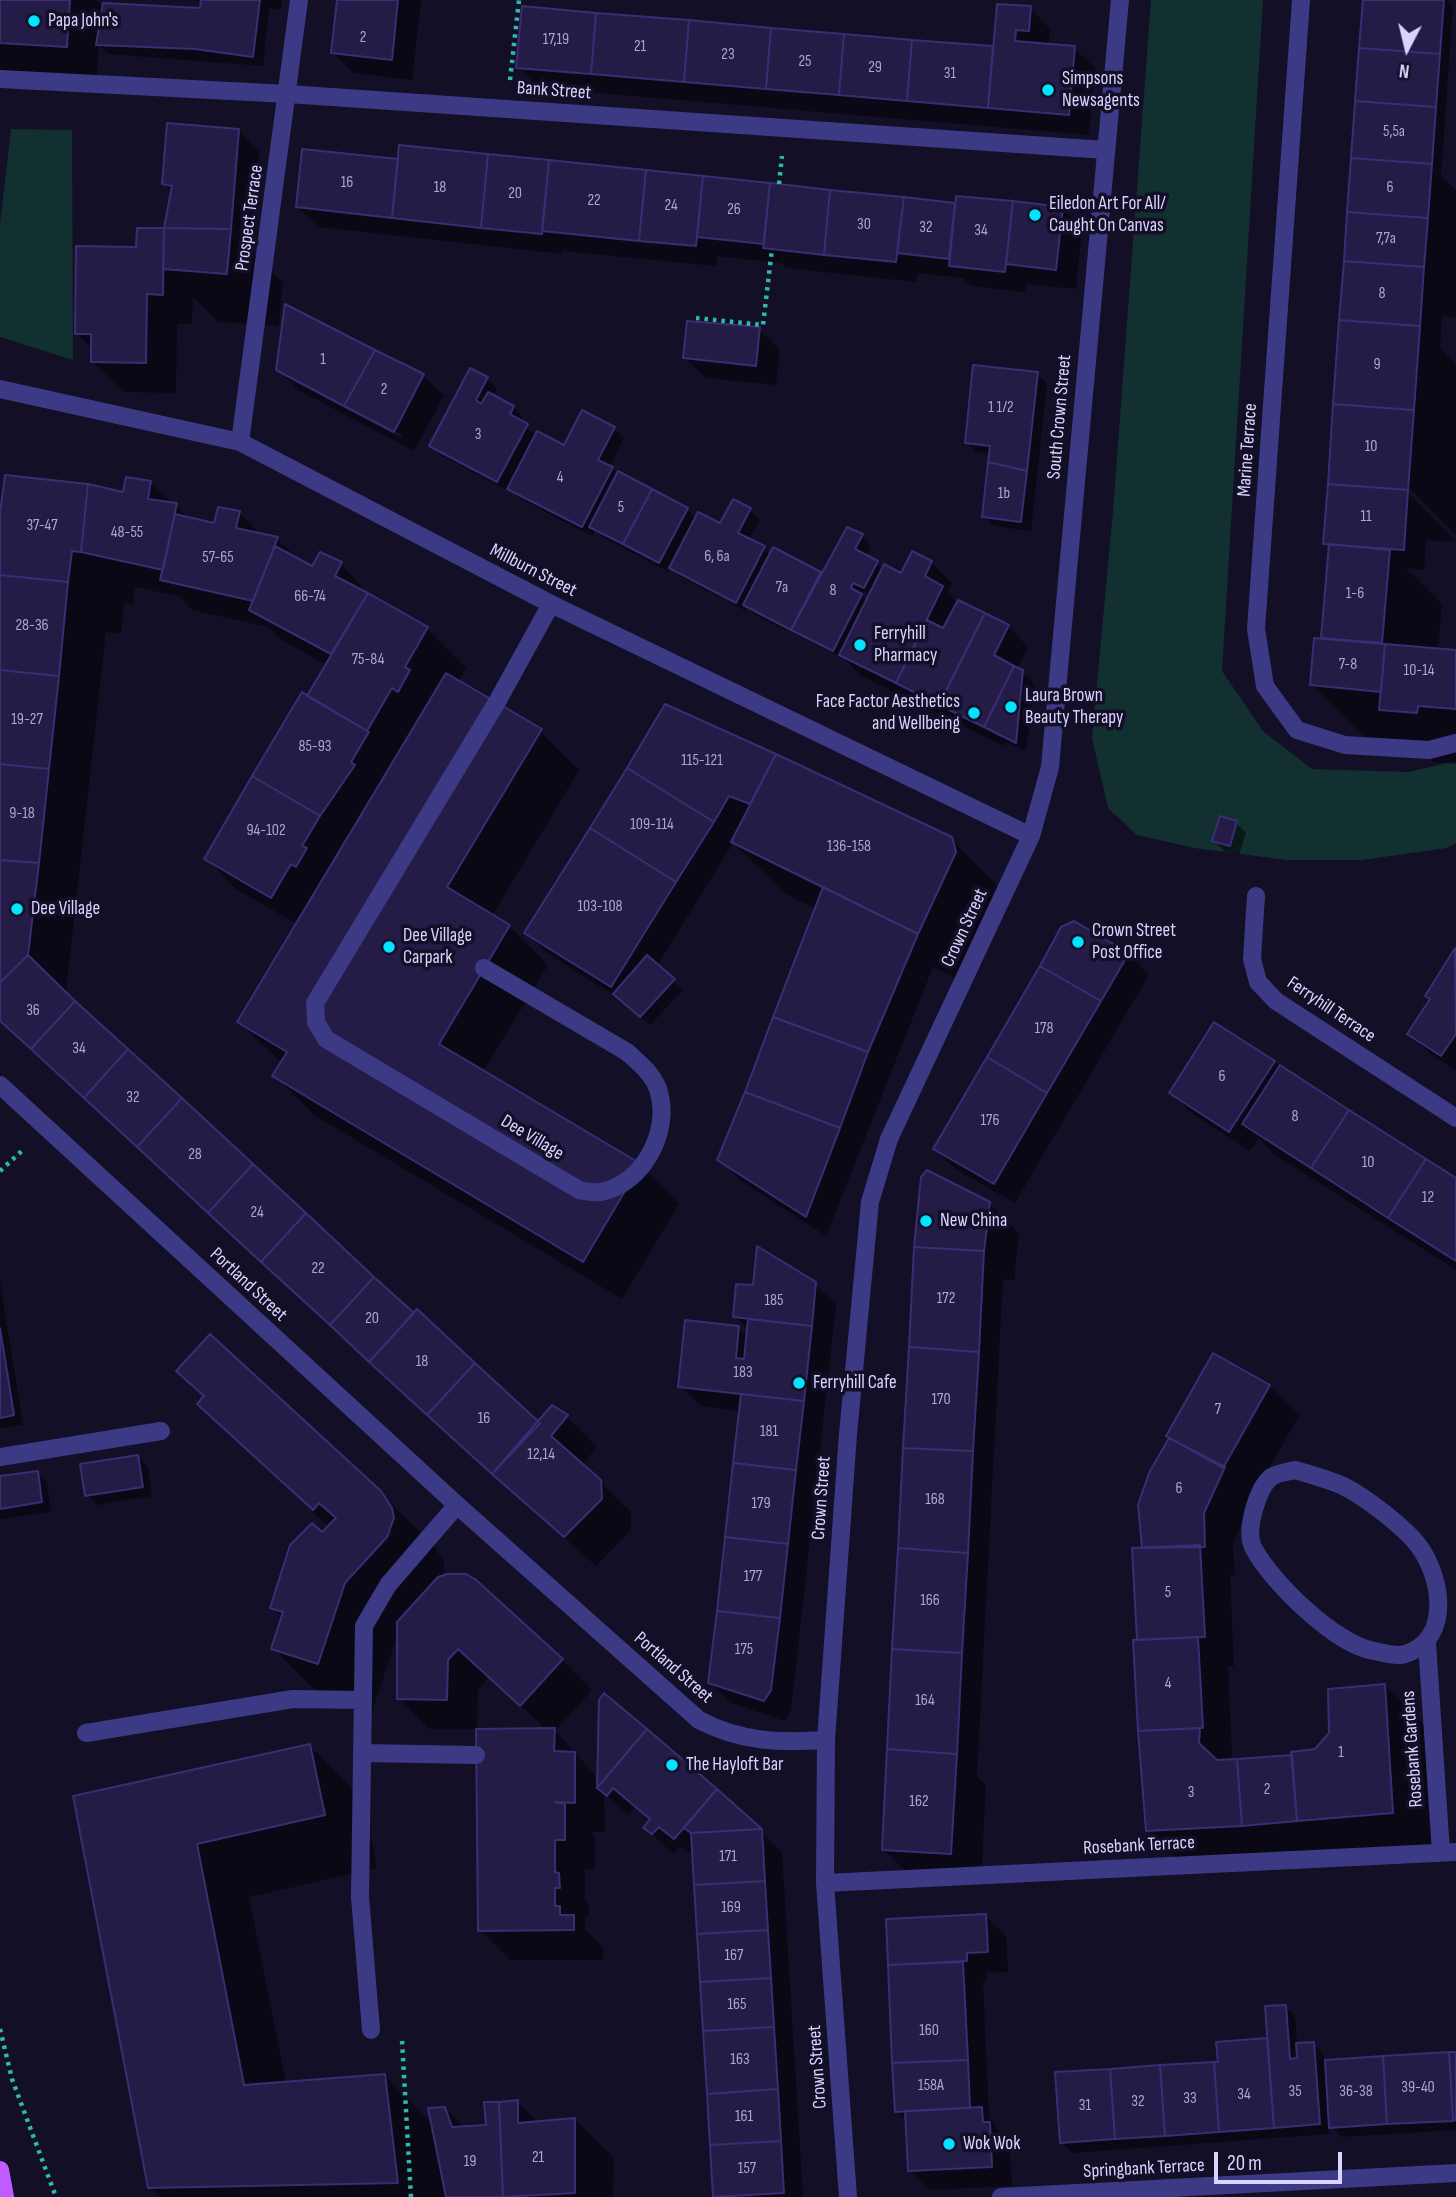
<!DOCTYPE html>
<style>
body{margin:0}
#map{position:relative;width:1456px;height:2197px;overflow:hidden;background:#130f26;font-family:"Sofia Sans Condensed",sans-serif}
canvas{display:block}
.north{position:absolute;left:1372px;top:14px;width:70px;height:70px;-webkit-text-stroke:5px #130f26;paint-order:stroke;rotate:187deg;font-size:19px;font-weight:700;line-height:28px;text-align:center;color:#d9d4ff}
.north::after{content:'';display:block;margin:auto;width:24px;height:32px;background:#d9d4ff;clip-path:polygon(50% 0,100% 100%,50% 72%,0 100%)}
.scale{position:absolute;left:1214px;top:2152px;width:128px;height:32px;box-sizing:border-box;border:4px solid #d9d4ff;border-top:0;padding-left:9px;font-size:21px;line-height:24px;white-space:nowrap;color:#d9d4ff;-webkit-text-stroke:5px #130f26;paint-order:stroke}
</style>
<div id="map">
<canvas width="1456" height="2197"></canvas>
<div class="north">N</div>
<div class="scale">20 m</div>
</div>
<script>
const context = document.querySelector('canvas').getContext('2d');
context.lineJoin = 'round';
function fill(path, color) { context.fillStyle = color; context.fill(path, 'evenodd'); }
function stroke(path, color, width, dash) { context.strokeStyle = color; context.lineWidth = width; context.lineCap = dash ? 'butt' : 'round'; context.setLineDash(dash || []); context.stroke(path); }
function drawText(font, color, halo, rows, align = 'center') {
  context.font = font + ' "Sofia Sans Condensed",sans-serif'; context.lineWidth = 7; context.setLineDash([]); context.textBaseline = 'middle'; context.strokeStyle = halo; context.fillStyle = color; for (const [text, x, y, turn = 0] of rows) {
    context.save(); context.translate(x, y); context.rotate((+turn || 0) * Math.PI / 180); context.textAlign = isNaN(turn) ? turn : align; if (halo) context.strokeText(text, 0, 0); context.fillText(text, 0, 0); context.restore();
  }
}
const green = new Path2D(`
 M1151 0H1263L1222 671 1263 731 1312 769 1408 772 1456 761V843L1447 848 1362 860H1287L1194 848 1137 835 1108 808 1092 738 1113 511Z
 M11 129 72 130 73 360 0 337V224Z`);
const shadow = new Path2D(`
 M0 0H96L104 8 201 9 202 0H282L281 10 269 8 263 66 108 54 99 45 97 76 0 70Z
 M338 0H421L412 80 353 73 332 52Z
 M1364 0H1447L1453 6 1441 176 1456 190V318L1442 316 1440 348 1456 364V535L1407 486V491L1456 542 1426 540 1424 570 1406 568 1442 604 1438 650 1456 652V764L1434 762 1414 742 1365 738 1312 685 1322 640 1330 549 1325 544Z
 M523 8 995 48 1030 8 1050 29 1049 46 1074 48 1095 68 1089 135 539 88 518 67Z
 M239 131 259 152 251 251 283 283 279 326 218 322 193 297 192 324H177L176 393 123 392 92 361 93 350 77 334 138 249 166 230 173 193 164 184Z
 M401 147 957 205V198L1062 208 1082 229 1076 289 1026 284 1025 292 971 286 963 278 917 273 916 282 786 268 781 263 717 256 716 266 562 251V254L318 227 298 207 399 161Z
 M759 329 780 350 776 385 706 378 685 358Z
 M278 369 423 375 444 396 414 451 298 390ZM297 379 402 435 401 438 297 383Z
 M1037 374 1047 384 1031 531 994 526 984 516 991 454 976 452 966 442Z
 M487 379 497 389 493 396 513 407 523 417 520 422 536 435 564 447 614 428 624 438 609 467 687 509 696 519 721 526 750 510 760 520 749 540 771 555 774 549 824 575 862 536 871 546 866 557 884 569 902 575 931 562 952 583 947 592 958 603 1008 626 1028 647 1017 669 1032 681 1034 687 1026 751 1006 742 1004 746 861 676 844 658 755 615 748 608 746 611 681 577 671 568 669 572 601 536 595 530 592 536 519 498 509 488 508 491 441 455 431 446ZM864 592 871 595 867 602 861 596Z
 M150 483 191 520 215 525 239 513 262 536 277 539 300 561 312 568 341 564 370 596 427 629 466 668 458 681 540 731 579 770 492 916 509 926 548 965 483 1072 640 1165 679 1204 622 1299 314 1115 275 1076 282 1063 239 1022 297 924 236 889 206 858 327 665 282 640 268 627 192 610 178 596 135 587 133 604 124 603 121 634 106 632 66 993 414 1316 540 1425 552 1408 567 1417 597 1447 582 1465 631 1512V1530L596 1566 459 1445 0 1020V515L124 494Z
 M775 755 951 839 1004 892 1008 906 971 986 933 967 826 1236 740 1180 719 1159 816 909 786 894 733 843 657 966 683 990 650 1025 622 1000 547 953 527 933Z
 M1236 823 1246 833 1239 855 1224 851 1214 841Z
 M1456 951V1071L1430 1054 1409 1033 1431 1000 1427 995Z
 M1128 954 1149 975 1015 1203 956 1169 935 1149Z
 M1274 1062 1456 1180V1259L1277 1144V1148L1456 1263V1270L1274 1154 1259 1138 1250 1151 1191 1113 1171 1092Z
 M989 1203 1019 1234 1014 1280 1003 1279 977 1776 986 1785 981 1883 914 1879 883 1849Z
 M0 1281 23 1425 0 1428Z
 M815 1284 836 1305 791 1711 785 1721 731 1703 710 1682 741 1411 701 1406 680 1386 738 1328 748 1337 749 1330 734 1316Z
 M179 1371 380 1492 434 1546 444 1562V1577L474 1580 562 1660 592 1690 555 1731 599 1779 604 1696 716 1790 782 1852 803 2197 714 2196 694 1857 680 1846 673 1854 645 1827 651 1821 635 1807 628 1815 604 1793 605 1832H591L595 1836V1870L585 1869V1900L589 1905V1917H585V1929L603 1947V1960H510L480 1930 547 1730 489 1677 478 1690 477 1729H429L399 1698 398 1633 371 1715 326 1701 273 1648 283 1618 272 1607 329 1527 199 1404 205 1397ZM391 1530 394 1532 371 1556 369 1554Z
 M1269 1386 1299 1416 1252 1498 1233 1544 1235 1576 1230 1574 1234 1666H1228L1232 1757 1227 1758 1230 1761 1293 1757 1316 1750 1385 1686 1424 1725 1431 1851 1338 1859 1327 1848V1851L1187 1869 1148 1830 1140 1731 1134 1550H1144L1150 1474 1171 1438Z
 M138 1457 148 1467 152 1496 97 1505 87 1495Z
 M37 1473 47 1482 51 1512 0 1519V1478Z
 M310 1746 363 1799 377 1868 249 1897 286 2083 385 2076 433 2124 445 2108 465 2128 488 2127 517 2102 539 2123 575 2119 614 2158 613 2197H160L150 2187 75 1797Z
 M985 1916 1006 1936 1008 1972 986 1973 987 1981H983L989 2117 1009 2144 1012 2186 930 2190 909 2170 907 2122 896 2111 887 1921Z
 M1285 2007 1295 2016 1297 2045 1313 2044 1323 2054 1324 2062 1456 2054V2130L1341 2137 1329 2125V2134L1072 2153 1062 2143 1220 2063 1218 2044 1269 2040Z`);
const building = new Path2D(`
 M0 0H70L67 47 0 43Z
 M201 0H260L253 57 195 49 96 45 103 3 200 8Z
 M337 0H398L392 60 331 53Z
 M1363 0H1444L1440 54 1359 48Z
 M997 4 1031 6 1029 31 1016 30 1015 41 1075 46 1069 115 988 108Z
 M522 6 596 13 591 74 516 68Z
 M596 13 689 20 684 82 591 74Z
 M689 20 771 28 766 89 684 82Z
 M771 28 844 34 839 95 766 89Z
 M844 34 912 40 907 101 839 95Z
 M912 40 993 46 988 108 907 101Z
 M1359 48 1440 54 1436 107 1355 101Z
 M1355 101 1436 107 1432 164 1351 158Z
 M167 123 239 129 231 229 164 228 172 186 162 184Z
 M399 145 488 154 481 228 392 218Z
 M302 149 398 159 392 218 296 207Z
 M488 154 549 160 542 234 481 228Z
 M1351 158 1432 164 1428 218 1347 212Z
 M549 160 646 170 639 241 542 231Z
 M646 170 703 176 696 246 639 241Z
 M703 176 770 183 764 244 697 237Z
 M770 183 830 190 824 255 763 248Z
 M830 190 904 197 896 262 824 255Z
 M956 196 1013 201 1005 272 949 266Z
 M904 197 955 203 949 259 897 253Z
 M1013 201 1063 207 1056 270 1006 264Z
 M1347 212 1428 218 1424 267 1344 261Z
 M137 228H164L163 295 147 294 146 363 91 362V334H75L76 246 136 247Z
 M164 228 231 229 227 274 163 269Z
 M1344 261 1424 267 1420 326 1339 320Z
 M285 304 375 350 344 406 276 370Z
 M1339 320 1420 326 1414 410 1333 404Z
 M687 321 760 327 756 366 683 358Z
 M375 350 424 374 394 432 344 406Z
 M973 365 1038 372 1027 471 988 462 990 446 965 443Z
 M470 368 488 377 476 400 481 404 488 392 514 406 510 414 528 424 497 482 429 446Z
 M1333 404 1414 410 1408 490 1328 484Z
 M582 410 615 427 598 460 613 467 582 527 507 489 537 431 564 445Z
 M988 462 1027 471 1021 522 982 517Z
 M618 471 652 489 623 544 589 527Z
 M5 475 88 484 81 552 72 551 68 582 0 575V513Z
 M126 477 151 481 148 499 177 503 163 570 81 552 88 484 123 492Z
 M1328 484 1408 490 1404 550 1323 544Z
 M652 489 688 508 659 563 623 544Z
 M733 499 751 508 738 533 765 546 736 603 669 568 698 512 720 523Z
 M218 507 240 511 236 528 278 537 253 601 160 580 175 514 214 523Z
 M847 527 863 534 855 549 878 561 864 588 853 583 851 588 862 594 833 651 791 630Z
 M1329 544 1390 550 1382 643 1321 638Z
 M275 546 312 566 320 552 342 562 335 576 368 593 331 654 249 610Z
 M773 547 821 572 791 630 743 605Z
 M912 551 932 561 925 576 943 586 896 683 839 655 884 564 901 573Z
 M0 575 68 582 59 676 0 670Z
 M368 593 428 627 405 667 410 670 398 692 392 688 367 731 307 696Z
 M958 600 985 613 939 705 896 683 927 620 943 628Z
 M985 613 1009 625 994 655 1014 666 984 727 939 705Z
 M1314 638 1385 644 1381 692 1310 685Z
 M1385 644 1456 650V709L1418 706 1417 713 1379 710Z
 M1014 666 1023 670 1016 743 984 727Z
 M0 670 59 676 49 769 0 764Z
 M446 673 542 729 447 887 510 925 439 1044 641 1164 583 1262 272 1076 287 1052 237 1022Z
 M302 692 369 732 351 762 355 765 320 816 252 776Z
 M665 704 776 754 750 804 729 796 714 822 627 768Z
 M776 754 952 837 956 852 918 934 731 842Z
 M0 764 49 769 39 863 0 860Z
 M627 768 714 822 676 882 590 828Z
 M252 776 320 816 302 846 307 848 296 867 291 864 271 898 204 859Z
 M1220 816 1237 821 1230 846 1212 841Z
 M590 828 676 882 611 987 524 933Z
 M0 860 39 863 28 955 0 983Z
 M823 887 918 934 868 1052 773 1017Z
 M1074 921 1129 953 1101 1001 1040 966 1061 927Z
 M1455 948 1456 1034 1441 1056 1407 1034 1430 999 1425 996Z
 M28 955 75 1001 31 1049 0 1021V983Z
 M647 955 675 979 640 1017 613 994Z
 M1040 966 1101 1001 1047 1093 987 1057Z
 M75 1001 128 1049 84 1098 31 1049Z
 M773 1017 868 1052 840 1128 745 1092Z
 M1214 1022 1275 1061 1229 1132 1169 1093Z
 M128 1049 182 1098 137 1147 84 1098Z
 M987 1057 1047 1093 994 1184 933 1149Z
 M1280 1065 1349 1110 1311 1168 1242 1124Z
 M745 1092 840 1128 806 1217 717 1160Z
 M182 1098 253 1164 208 1213 137 1147Z
 M1349 1110 1426 1159 1388 1218 1311 1168Z
 M1426 1159 1456 1178V1261L1388 1218Z
 M253 1164 306 1213 261 1262 208 1213Z
 M927 1170 990 1202 984 1251 914 1247 921 1177Z
 M306 1213 374 1277 330 1325 261 1262Z
 M757 1246 816 1282 812 1326 733 1317 736 1284 753 1285Z
 M914 1247 984 1251 979 1352 909 1347Z
 M374 1277 414 1313 369 1362 330 1325Z
 M417 1309 475 1363 427 1415 369 1362Z
 M748 1319 812 1326 804 1401 678 1387 685 1320 739 1326 736 1358 744 1359Z
 M0 1328 14 1415 0 1418Z
 M210 1334 381 1491 392 1508 394 1518 387 1537 345 1583 318 1664 271 1649 283 1612 270 1608 290 1545 312 1523 322 1532 336 1518 319 1503 313 1510 197 1404 204 1396 176 1371Z
 M909 1347 979 1352 973 1451 903 1448Z
 M1213 1353 1270 1385 1223 1468 1166 1436Z
 M475 1363 540 1423 492 1474 427 1415Z
 M741 1394 804 1401 796 1470 733 1463Z
 M552 1405 568 1415 551 1436 601 1480 602 1499 564 1537 492 1474Z
 M1169 1438 1225 1467 1204 1513 1205 1547 1142 1548 1138 1505 1149 1473Z
 M903 1448 973 1451 968 1553 898 1548Z
 M138 1455 143 1487 85 1496 80 1464Z
 M733 1463 796 1470 788 1544 725 1537Z
 M38 1471 42 1502 0 1509V1476Z
 M725 1537 788 1544 780 1618 717 1611Z
 M1200 1545 1205 1637 1137 1640 1132 1548Z
 M898 1548 968 1553 962 1653 892 1649Z
 M447 1574H466L475 1579 563 1659 520 1706 458 1649 448 1660 447 1700 397 1699V1622L438 1577Z
 M717 1611 780 1618 771 1690 764 1701 708 1683Z
 M1198 1637 1203 1728 1138 1731 1133 1640Z
 M892 1649 962 1653 957 1754 887 1749Z
 M1385 1684 1393 1813 1297 1821 1291 1752 1315 1749 1329 1733 1328 1689Z
 M604 1693 647 1729 597 1788 599 1700Z
 M555 1728 554 1751 575 1752V1803L555 1802 565 1804V1840H555V1872L559 1873 560 1888H555V1906H560V1915H574V1930L478 1931 476 1729Z
 M1200 1728 1199 1743 1217 1760 1237 1759 1242 1826 1146 1831 1138 1731Z
 M647 1729 717 1789 674 1839 659 1827 652 1834 643 1828 650 1819 613 1788 607 1796 597 1788Z
 M310 1744 325 1815 197 1844 244 2085 385 2074 398 2183 148 2188 73 1796Z
 M887 1749 957 1754 951 1854 882 1850Z
 M1292 1755 1297 1821 1242 1826 1237 1759Z
 M717 1789 762 1829 691 1833 684 1828Z
 M762 1829 765 1881 694 1885 691 1833Z
 M765 1881 768 1930 697 1934 694 1885Z
 M986 1914 988 1952 967 1953V1961L888 1965 886 1919Z
 M768 1930 771 1978 700 1982 697 1934Z
 M963 1962 968 2060 892 2063 888 1965Z
 M771 1978 774 2027 703 2031 700 1982Z
 M1286 2005 1290 2059 1297 2058 1296 2043 1314 2042 1320 2124 1274 2128 1265 2006Z
 M774 2027 778 2089 707 2094 703 2031Z
 M1267 2038 1274 2128 1219 2132 1214 2062H1218L1216 2042Z
 M1449 2052 1453 2121 1387 2124 1383 2056Z
 M1449 2052H1456V2120L1453 2121Z
 M1383 2056 1387 2124 1329 2128 1325 2060Z
 M968 2060 970 2108 895 2112 892 2063Z
 M1214 2062 1219 2132 1165 2136 1160 2065Z
 M1160 2065 1165 2136 1115 2139 1110 2069Z
 M1110 2069 1115 2139 1060 2143 1055 2072Z
 M778 2089 781 2141 710 2145 707 2094Z
 M518 2100V2123L575 2118V2193L503 2197 499 2102Z
 M484 2102H499L503 2197H446L428 2108 445 2107 452 2127 486 2125Z
 M982 2107 983 2122H990L992 2167 908 2171 905 2111Z
 M781 2141 784 2193 713 2197 710 2145Z`);
const path = new Path2D(`
 M510 80 519 0
 M779 184 782 156
 M696 318 763 325 772 249
 M0 1171 25 1148
 M0 2029 12 2079 56 2197
 M402 2041 411 2197`);
const minor = new Path2D(`
 M1301 0 1256 629 1265 686 1297 730 1345 745 1429 750 1456 743
 M0 79 288 94 1105 150
 M0 389 240 442 551 604 1031 836
 M240 442 299 0
 M1256 896 1252 959 1258 982 1276 1001 1456 1118
 M484 968 627 1052C639 1063 652 1073 658 1089 672 1130 643 1185 600 1192 594 1193 585 1191 579 1190L326 1039 316 1022 315 1003 497 702 551 604
 M0 1085 457 1505 699 1720C741 1742 779 1743 826 1740
 M0 1457 161 1431
 M1295 1470C1309 1474 1323 1478 1336 1483 1358 1491 1396 1521 1413 1539 1441 1569 1455 1638 1405 1654 1397 1657 1383 1653 1374 1651 1336 1645 1270 1581 1253 1547 1245 1531 1257 1490 1270 1478 1276 1473 1288 1472 1295 1470Z
 M1427 1643 1441 1852
 M86 1733 293 1699 363 1700
 M362 1753 476 1755
 M825 1883 1456 1852
 M371 2030 360 1897 364 1626 388 1585 457 1505
 M848 2197 825 1883 826 1740 848 1434 870 1202 889 1139 1031 836 1050 767 1120 0
 M1001 2197 1456 2173`);
const major = new Path2D(`
 M0 2170 5 2197`);
const markers = [
 [34,21,7,"#00e5ff"],
 [1048,90,7,"#00e5ff"],
 [1035,215,7,"#00e5ff"],
 [860,645,7,"#00e5ff"],
 [1011,707,7,"#00e5ff"],
 [974,713,7,"#00e5ff"],
 [17,909,7,"#00e5ff"],
 [1078,942,7,"#00e5ff"],
 [389,947,7,"#00e5ff"],
 [926,1221,7,"#00e5ff"],
 [799,1383,7,"#00e5ff"],
 [672,1765,7,"#00e5ff"],
 [949,2144,7,"#00e5ff"]
];
const numberNames = [
 ["2",363,38],
 ["17,19",556,40],
 ["21",640,47],
 ["23",728,55],
 ["25",805,62],
 ["29",875,68],
 ["31",950,74],
 ["5,5a",1394,132],
 ["16",347,183],
 ["18",440,188],
 ["6",1390,188],
 ["20",515,194],
 ["22",594,201],
 ["24",671,206],
 ["26",734,210],
 ["30",864,225],
 ["32",926,228],
 ["34",981,231],
 ["7,7a",1386,239],
 ["8",1382,294],
 ["1",323,360],
 ["9",1377,365],
 ["2",384,390],
 ["1 1/2",1001,408],
 ["3",478,435],
 ["10",1371,447],
 ["4",560,478],
 ["1b",1004,494],
 ["5",621,508],
 ["11",1366,517],
 ["37-47",42,526],
 ["48-55",127,533],
 ["6, 6a",717,557],
 ["57-65",218,558],
 ["7a",782,588],
 ["8",833,591],
 ["1-6",1355,594],
 ["66-74",310,597],
 ["28-36",32,626],
 ["75-84",368,660],
 ["7-8",1348,665],
 ["10-14",1419,671],
 ["19-27",27,720],
 ["85-93",315,747],
 ["115-121",702,761],
 ["9-18",22,814],
 ["109-114",652,825],
 ["94-102",266,831],
 ["136-158",849,847],
 ["103-108",600,907],
 ["36",33,1011],
 ["178",1044,1029],
 ["34",79,1049],
 ["6",1222,1077],
 ["32",133,1098],
 ["8",1295,1117],
 ["176",990,1121],
 ["28",195,1155],
 ["10",1368,1163],
 ["12",1428,1198],
 ["24",257,1213],
 ["22",318,1269],
 ["172",946,1299],
 ["185",774,1301],
 ["20",372,1319],
 ["18",422,1362],
 ["183",743,1373],
 ["170",941,1400],
 ["7",1218,1410],
 ["16",484,1419],
 ["181",769,1432],
 ["12,14",541,1455],
 ["6",1179,1489],
 ["168",935,1500],
 ["179",761,1504],
 ["177",753,1577],
 ["5",1168,1593],
 ["166",930,1601],
 ["175",744,1650],
 ["4",1168,1684],
 ["164",925,1701],
 ["1",1341,1753],
 ["2",1267,1790],
 ["3",1191,1793],
 ["162",919,1802],
 ["171",728,1857],
 ["169",731,1908],
 ["167",734,1956],
 ["165",737,2005],
 ["160",929,2031],
 ["163",740,2060],
 ["158A",931,2086],
 ["39-40",1418,2088],
 ["35",1295,2092],
 ["36-38",1356,2092],
 ["34",1244,2095],
 ["33",1190,2099],
 ["32",1138,2102],
 ["31",1085,2106],
 ["161",744,2117],
 ["21",538,2158],
 ["19",470,2162],
 ["157",747,2169]
];
const poiNames = [
 ["Papa John's",48,21],
 ["Simpsons",1062,79],
 ["Newsagents",1062,101],
 ["Eiledon Art For All/",1049,204],
 ["Caught On Canvas",1049,226],
 ["Ferryhill",874,634],
 ["Pharmacy",874,656],
 ["Laura Brown",1025,696],
 ["Beauty Therapy",1025,718],
 ["Face Factor Aesthetics",960,702,"right"],
 ["and Wellbeing",960,724,"right"],
 ["Dee Village",31,909],
 ["Crown Street",1092,931],
 ["Post Office",1092,953],
 ["Dee Village",403,936],
 ["Carpark",403,958],
 ["New China",940,1221],
 ["Ferryhill Cafe",813,1383],
 ["The Hayloft Bar",686,1765],
 ["Wok Wok",963,2144]
];
const streetNames = [
 ["Bank Street",554,91,4],
 ["Prospect Terrace",250,218,-82],
 ["South Crown Street",1060,417,-85],
 ["Marine Terrace",1248,450,-86],
 ["Millburn Street",533,571,27],
 ["Crown Street",965,928,-65],
 ["Ferryhill Terrace",1331,1010,34],
 ["Dee Village",532,1138,31],
 ["Portland Street",248,1285,43],
 ["Crown Street",822,1498,-86],
 ["Portland Street",673,1668,41],
 ["Rosebank Gardens",1413,1749,-94],
 ["Rosebank Terrace",1139,1846,-3],
 ["Crown Street",818,2067,-94],
 ["Springbank Terrace",1144,2169,-3]
];
fill(green, '#12302f');
fill(shadow, '#0007');
fill(building, '#241b47');
stroke(building, '#3b2d73', 2);
stroke(path, '#2fb8b0', 4.5, [3.5, 5]);
stroke(minor, '#3d3a85', 18);
stroke(major, '#c25bff', 18);
for (const [x, y, r, color] of markers) { const dot = new Path2D(); dot.arc(x, y, r, 0, 2 * Math.PI); context.fillStyle = color; context.fill(dot); stroke(dot, '#130f26', 2.5); }
drawText('16px', '#aca6d1', null, numberNames);
drawText('19px', '#d9d4ff', '#130f26', poiNames, 'left');
drawText('19px', '#d9d4ff', '#130f26', streetNames);
</script>
